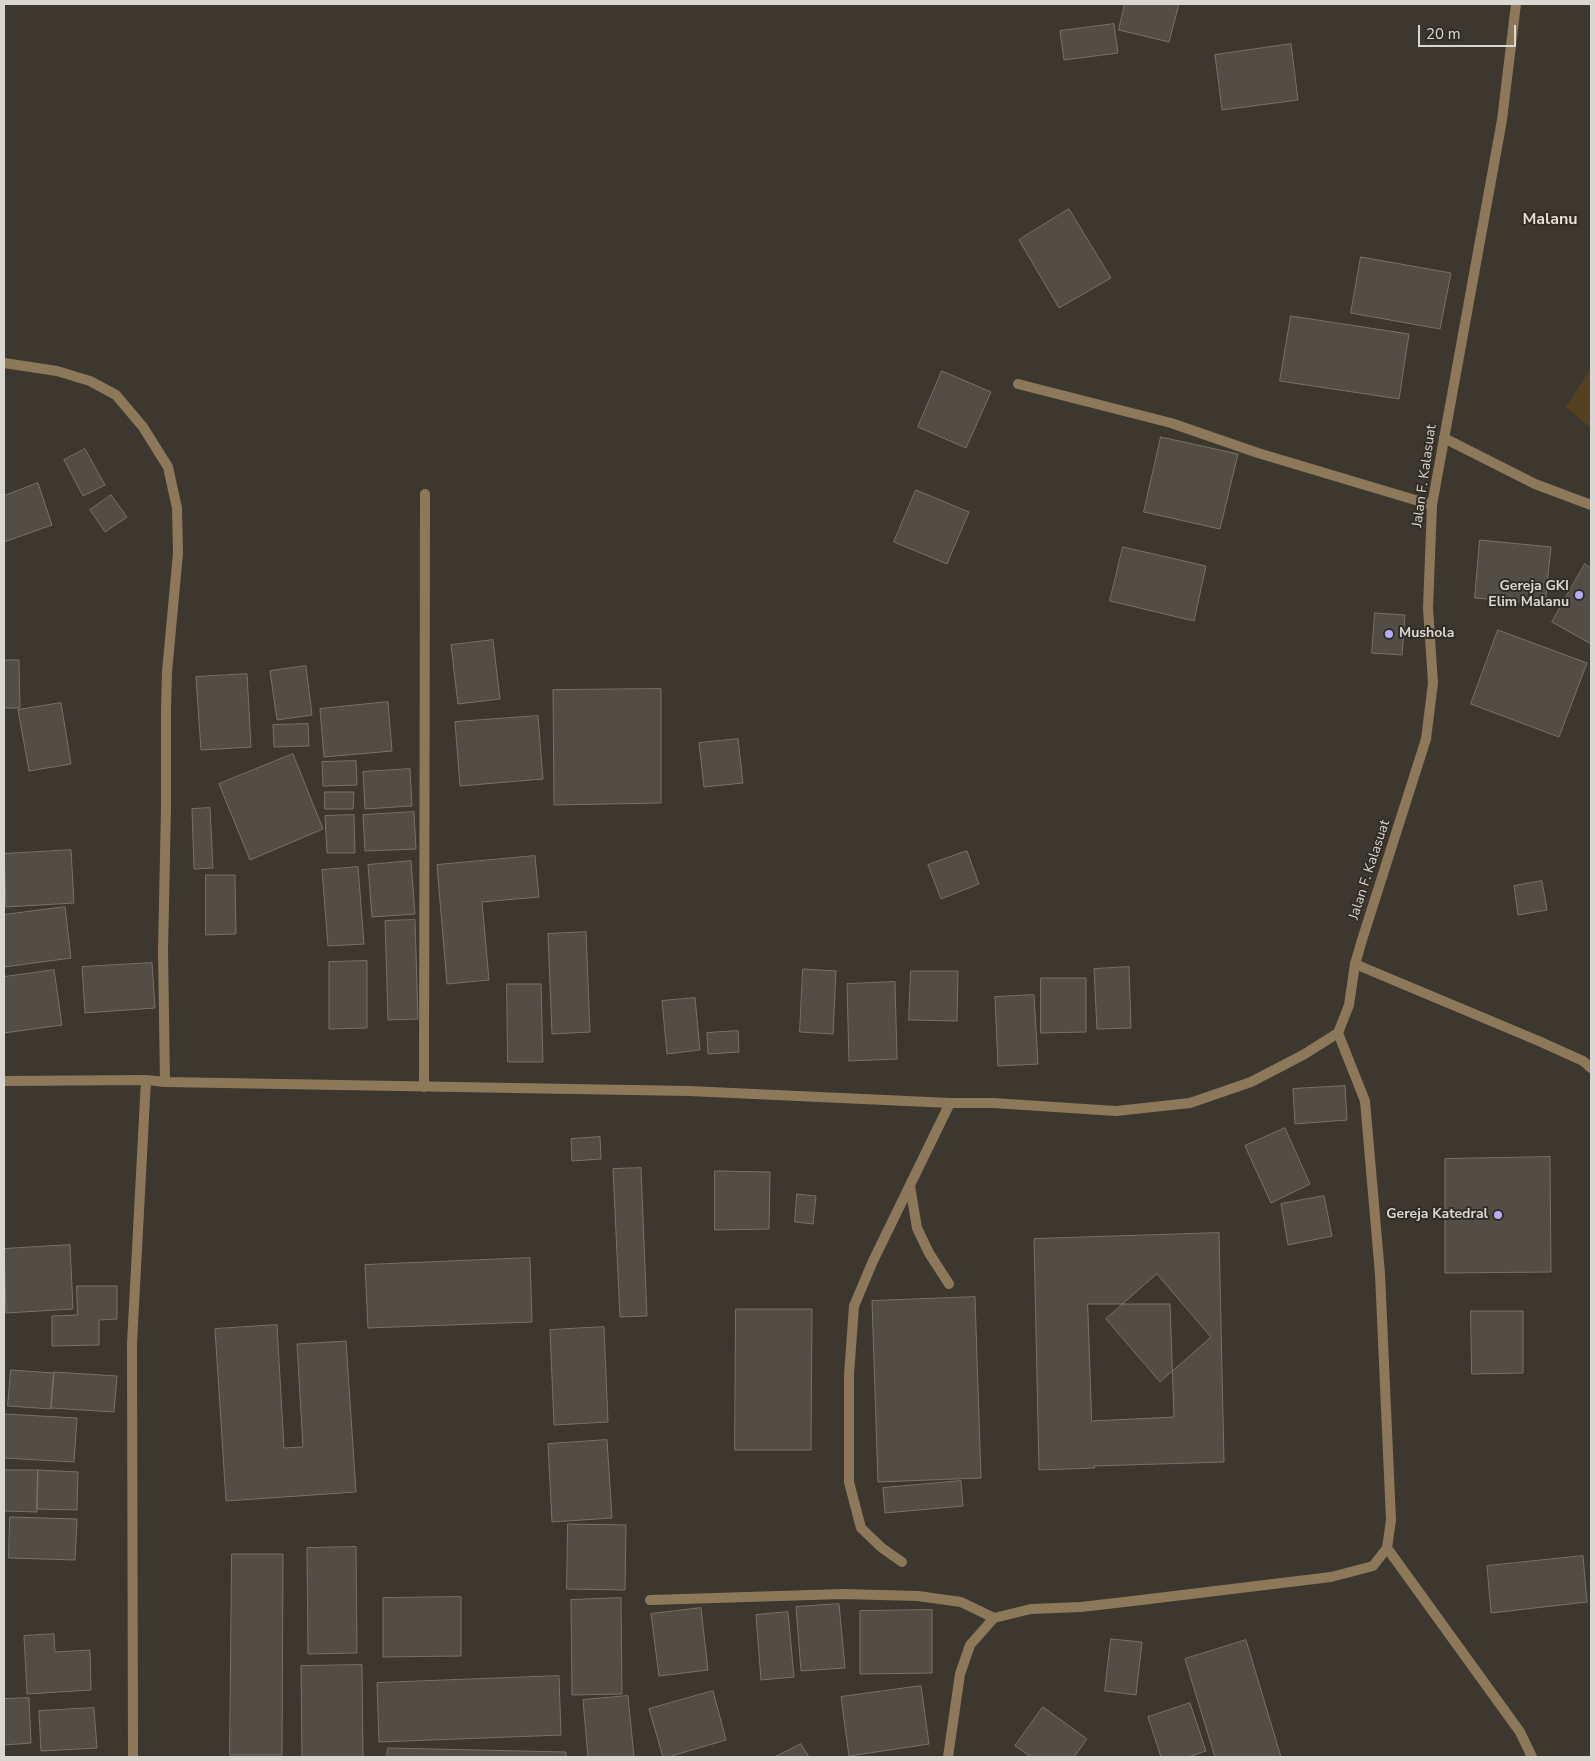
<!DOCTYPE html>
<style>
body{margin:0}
#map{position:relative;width:1595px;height:1761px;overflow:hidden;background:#3c372f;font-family:"Nunito Sans",sans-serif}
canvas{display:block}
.frame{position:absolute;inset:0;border:5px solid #dad7d2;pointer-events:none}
.scale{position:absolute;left:1418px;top:25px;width:98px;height:22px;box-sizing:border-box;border:2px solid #dad7d2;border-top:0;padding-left:6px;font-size:15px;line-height:18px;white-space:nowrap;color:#dad7d2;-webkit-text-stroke:4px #322d25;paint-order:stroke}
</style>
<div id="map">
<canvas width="1595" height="1761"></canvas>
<div class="frame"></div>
<div class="scale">20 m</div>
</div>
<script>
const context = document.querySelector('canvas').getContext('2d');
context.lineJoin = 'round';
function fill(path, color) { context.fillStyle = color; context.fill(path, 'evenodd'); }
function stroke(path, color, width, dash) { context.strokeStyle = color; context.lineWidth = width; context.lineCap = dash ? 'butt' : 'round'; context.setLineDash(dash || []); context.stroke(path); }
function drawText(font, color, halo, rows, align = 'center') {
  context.font = font + ' "Nunito Sans",sans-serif'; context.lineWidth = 4; context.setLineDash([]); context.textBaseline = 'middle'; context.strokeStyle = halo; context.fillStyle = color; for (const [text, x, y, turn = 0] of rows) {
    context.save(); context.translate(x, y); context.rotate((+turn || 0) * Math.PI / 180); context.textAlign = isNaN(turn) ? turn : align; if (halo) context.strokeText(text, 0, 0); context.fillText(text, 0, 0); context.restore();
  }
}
const green = new Path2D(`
 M1591 368V428L1566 407Z`);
const building = new Path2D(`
 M1125 4H1179L1169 42 1119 30Z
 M1114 24 1118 53 1064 60 1060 31Z
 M1291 44 1298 100 1222 110 1215 55Z
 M1069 209 1111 278 1059 308 1019 240Z
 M1361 257 1451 273 1440 329 1351 313Z
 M1291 316 1409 334 1399 399 1280 381Z
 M942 371 991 392 966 448 918 427Z
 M1161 437 1238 454 1220 529 1144 512Z
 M85 449 105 485 83 496 64 460Z
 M38 483 52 525 4 542V496Z
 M916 490 969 512 947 564 894 542Z
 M111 495 127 517 105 532 90 510Z
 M1480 540 1551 547 1545 604 1475 598Z
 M1123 547 1206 566 1194 621 1110 601Z
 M1585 564 1591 568V644L1552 622Z
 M1375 613 1405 615 1402 655 1372 653Z
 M1498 630 1587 663 1559 737 1471 704Z
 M493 640 500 699 458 704 451 645Z
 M4 660H19L20 708H4Z
 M306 666 312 715 277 720 270 671Z
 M247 674 251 747 201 750 196 677Z
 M661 689V803L554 805 553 690Z
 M388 702 392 751 324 757 320 709Z
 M61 703 71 764 29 771 18 710Z
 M538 716 543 779 460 786 455 722Z
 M308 724 309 746 274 747 273 725Z
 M738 739 743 783 704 787 699 743Z
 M293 754 323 829 250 860 219 784Z
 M356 761 357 785 323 786 322 762Z
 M410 769 412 806 365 809 363 772Z
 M325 792H354L353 809H325Z
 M210 808 213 868 194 869 192 809Z
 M414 812 416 849 365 851 363 815Z
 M354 815 355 853H327L325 816Z
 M71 850 74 903 6 907 4 854Z
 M967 851 979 884 941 899 928 865Z
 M535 856 539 897 482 902 489 980 447 984 437 865Z
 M411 861 415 914 372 917 368 865Z
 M358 867 364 944 328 946 322 870Z
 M206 875H235L236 934 206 935Z
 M1542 881 1547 910 1518 915 1514 886Z
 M65 907 71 958 4 967V915Z
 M415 920 418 1019 388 1020 385 921Z
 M586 932 590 1032 552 1034 548 934Z
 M367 961V1028L329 1029V962Z
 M152 963 155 1008 85 1013 82 967Z
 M1129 967 1131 1028 1097 1029 1094 969Z
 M803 969 836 971 833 1034 800 1032Z
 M54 970 62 1025 4 1033V977Z
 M911 971H958L957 1021 909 1020Z
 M1041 978H1086V1032L1041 1033Z
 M895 982 897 1059 849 1061 847 984Z
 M507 984H541L543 1062H508Z
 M1034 995 1038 1064 998 1066 995 997Z
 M695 998 700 1050 667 1054 662 1001Z
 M738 1031 739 1052 708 1054 707 1033Z
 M1345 1086 1347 1120 1295 1124 1293 1089Z
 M1285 1128 1310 1184 1271 1203 1245 1146Z
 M600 1137 601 1159 572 1161 571 1139Z
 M1550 1157 1551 1272 1445 1273V1159Z
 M641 1168 647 1316 620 1317 613 1169Z
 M715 1171 770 1172 769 1229 715 1230Z
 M797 1194 816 1196 813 1224 795 1222Z
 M1324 1196 1332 1236 1288 1245 1281 1204Z
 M1219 1233 1224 1462 1094 1466 1095 1468 1039 1470 1034 1239ZM1088 1304H1170L1174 1417 1092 1421Z
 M70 1245 73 1309 6 1313 4 1249Z
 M530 1258 532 1322 368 1328 365 1265Z
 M1157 1274 1211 1337 1160 1382 1106 1319Z
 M77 1286H117V1319L99 1320V1345L52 1346V1316L77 1315Z
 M975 1297 981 1478 878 1482 872 1301Z
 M736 1309H812L811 1450H735Z
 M1471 1311H1523V1373L1472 1374Z
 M277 1325 284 1448 303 1447 297 1344 346 1341 356 1492 226 1501 215 1329Z
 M604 1327 608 1422 554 1425 550 1330Z
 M11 1370 54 1373 51 1409 8 1406Z
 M54 1372 117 1376 114 1412 51 1408Z
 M4 1414 77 1418 74 1462 4 1458Z
 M607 1440 612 1518 552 1522 548 1444Z
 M5 1470H38L37 1512 4 1511Z
 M38 1470 78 1472 77 1510 37 1509Z
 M961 1481 963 1506 885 1513 883 1488Z
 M10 1517 77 1519 75 1560 9 1558Z
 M568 1524 626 1525 625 1590 567 1589Z
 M356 1547 357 1653 308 1654 307 1548Z
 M232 1554H283L282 1755H230Z
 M1583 1556 1587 1602 1491 1613 1487 1566Z
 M461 1597V1656L383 1657V1598Z
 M621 1598 622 1694 572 1695 571 1600Z
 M839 1604 845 1668 801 1671 796 1607Z
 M701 1608 708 1670 659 1676 651 1614Z
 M932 1610V1673L860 1674V1611Z
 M788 1612 794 1677 761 1680 756 1615Z
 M54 1634 55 1652 90 1650 91 1690 27 1694 24 1636Z
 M1111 1639 1142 1642 1136 1695 1105 1691Z
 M1246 1640 1281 1757H1215L1185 1659Z
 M362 1665 363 1757H302L301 1666Z
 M559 1676 561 1735 379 1742 377 1683Z
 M921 1686 929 1744 849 1756 841 1697Z
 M713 1691 726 1740 668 1757H663L649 1709Z
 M628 1696 634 1757H588L583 1700Z
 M29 1698 31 1743 4 1745V1699Z
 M1190 1703 1206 1751 1188 1757H1161L1148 1717Z
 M1043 1707 1087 1739 1074 1757H1031L1015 1746Z
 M94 1708 97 1748 41 1751 39 1711Z
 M801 1744 809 1757H775Z
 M388 1748 566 1752V1757H387Z`);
const service = new Path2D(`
 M910 1186 917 1228 929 1253 949 1284
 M902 1562 882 1548 861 1528 849 1482V1375L854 1306 873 1261 950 1103`);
const minor = new Path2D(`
 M4 363 57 371 90 381 116 395 143 427 168 467 177 508 178 553 167 672 166 708V807L163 951 165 1082
 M1018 384 1171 423 1258 453 1432 505
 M1444 438 1535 484 1591 505
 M1355 964 1541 1042 1583 1061 1591 1068
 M424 1087 425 494
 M1387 1548 1520 1732 1532 1757
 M650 1600 843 1594 918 1596 961 1602 994 1618
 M133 1757 132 1343 146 1080
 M948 1757 960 1674 970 1645 994 1618 1031 1609 1081 1607 1133 1601 1331 1577 1373 1566 1387 1548 1391 1520 1380 1274 1365 1101 1338 1033`);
const tertiary = new Path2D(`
 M4 1081 146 1080 165 1082 689 1091 950 1103H993L1116 1111 1190 1103 1251 1082 1303 1055 1338 1033 1349 1005 1355 964 1362 940 1426 739 1433 683 1428 608 1432 505 1502 120 1516 4`);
const markers = [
 [1579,595,5,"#b5acf9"],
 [1389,634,5,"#b5acf9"],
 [1498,1215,5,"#b5acf9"]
];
const streetNames = [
 ["Jalan F. Kalasuat",1425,476,-82],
 ["Jalan F. Kalasuat",1370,870,-72]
];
const poiNames = [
 ["Gereja GKI",1569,587],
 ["Elim Malanu",1569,603],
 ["Mushola",1399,634,"left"],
 ["Gereja Katedral",1488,1215]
];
const quarterNames = [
 ["Malanu",1550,220]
];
fill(green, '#544122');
fill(building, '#524d45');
stroke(building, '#787269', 1);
stroke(service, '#8d7959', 10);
stroke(minor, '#8d7959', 10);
stroke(tertiary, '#8d7959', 10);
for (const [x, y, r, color] of markers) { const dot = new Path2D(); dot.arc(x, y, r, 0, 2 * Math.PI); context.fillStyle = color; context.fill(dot); stroke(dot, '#322d25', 2); }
drawText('14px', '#dad7d2', '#322d25', streetNames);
drawText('bold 14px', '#dad7d2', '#322d25', poiNames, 'right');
drawText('bold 16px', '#e5dfd5', '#322d25', quarterNames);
</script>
